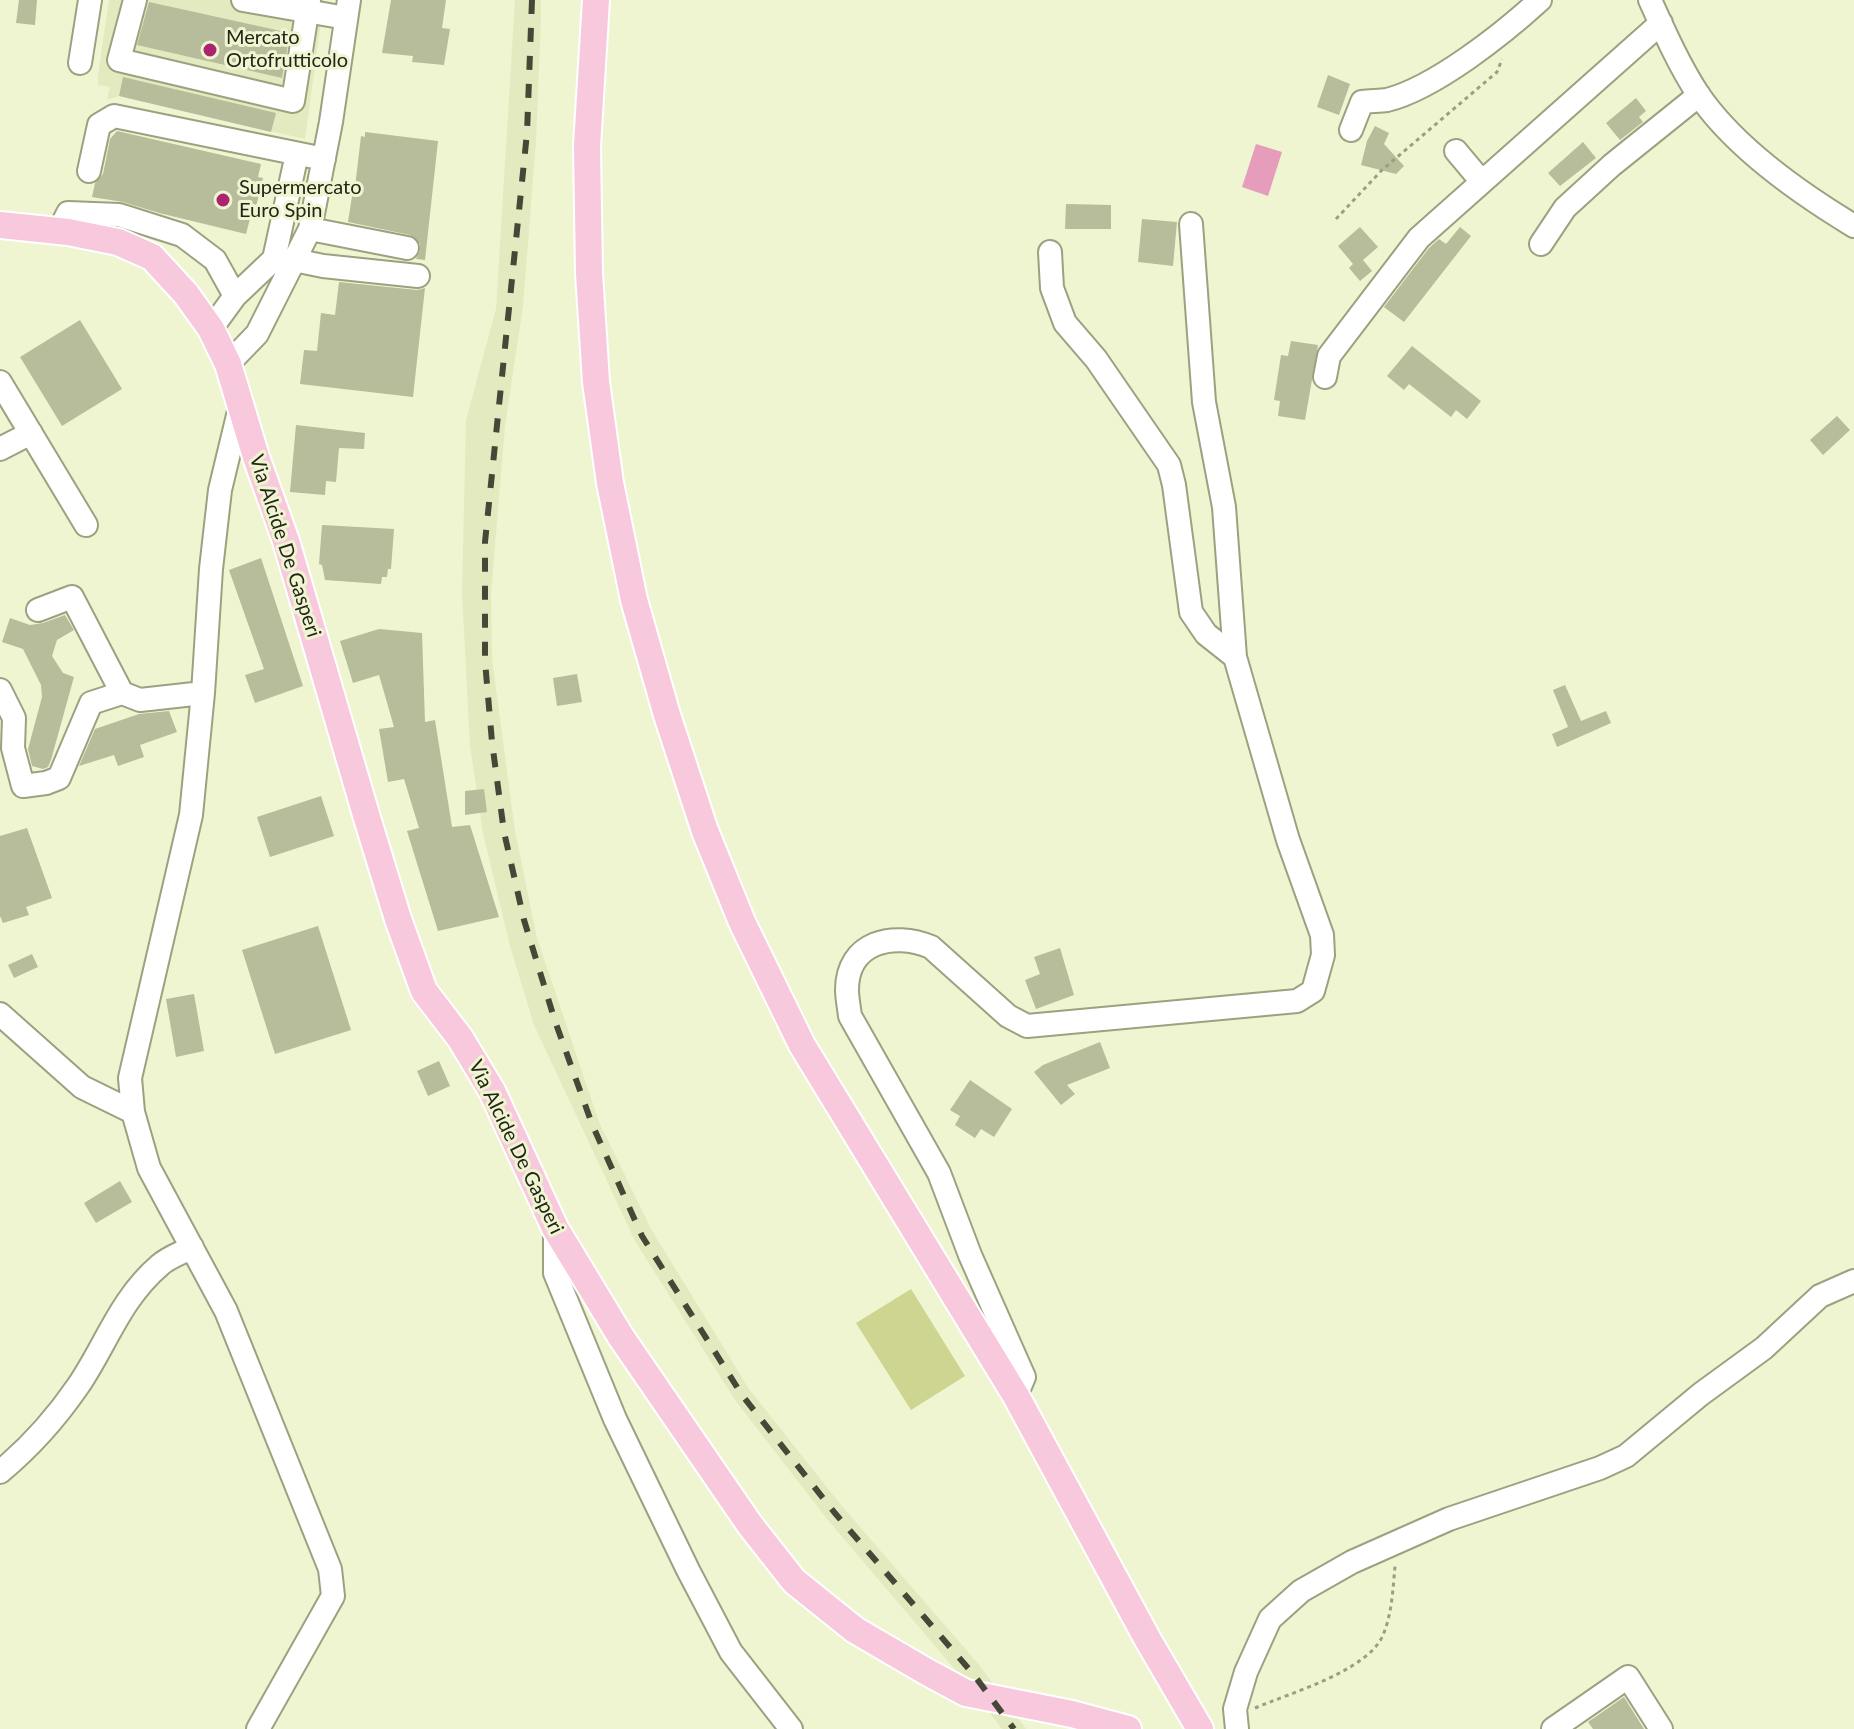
<!DOCTYPE html>
<style>
body{margin:0}
canvas{display:block;background:#eff4d1}
</style>
<canvas width="1854" height="1729"></canvas>
<script>
const context = document.querySelector('canvas').getContext('2d');
context.lineJoin = 'round';
function fill(path, color) { context.fillStyle = color; context.fill(path, 'evenodd'); }
function stroke(path, color, width, dash) { context.strokeStyle = color; context.lineWidth = width; context.lineCap = dash ? 'butt' : 'round'; context.setLineDash(dash || []); context.stroke(path); }
function drawText(font, color, halo, rows, align = 'center') {
  context.font = font + ' Lato,sans-serif'; context.lineWidth = 6; context.setLineDash([]); context.textBaseline = 'middle'; context.strokeStyle = halo; context.fillStyle = color; for (const [text, x, y, turn = 0] of rows) {
    context.save(); context.translate(x, y); context.rotate((+turn || 0) * Math.PI / 180); context.textAlign = isNaN(turn) ? turn : align; if (halo) context.strokeText(text, 0, 0); context.fillText(text, 0, 0); context.restore();
  }
}
const built = new Path2D(`
 M109 0H324L305 139 119 96 107 100 110 87 98 85V75Z
 M515 0H541V16L536 141 523 306 505 426 491 594 492 659 515 831 537 938 599 1122 651 1229 749 1389 841 1505 980 1666 1026 1729H1002L964 1680 827 1519 735 1400 635 1241 534 1025 510 946 483 833 470 746 462 592 466 420 496 309Z`);
const green = new Path2D(`
 M911 1289 965 1376 911 1410 856 1323Z`);
const water = new Path2D(`
 M1256 144 1282 152 1268 196 1242 187Z`);
const building = new Path2D(`
 M19 0H37L35 25 16 23Z
 M391 0H446L442 28 450 29 444 65 412 62 413 56 382 53Z
 M149 2 290 33 282 78 137 45Z
 M1328 75 1350 84 1339 115 1317 107Z
 M123 77 276 113 271 132 119 96Z
 M1636 98 1646 111 1639 117 1643 122 1620 140 1606 123Z
 M1375 126 1389 133 1384 144 1404 166 1396 174 1361 165 1367 141Z
 M117 131 261 164 258 177 263 178 254 215H251L246 234 159 213 123 202 92 197 95 183 103 174 110 139Z
 M365 132 438 141 425 260 416 259 420 251V244L410 235 348 222 352 196H354L361 136 365 137Z
 M1583 142 1596 158 1560 186 1548 173Z
 M1066 204 1111 205V229H1065Z
 M1142 219 1177 222 1173 266 1138 262Z
 M1360 227 1378 247 1363 260 1372 271 1360 281 1349 268 1353 264 1338 246Z
 M1460 227 1471 236 1404 322 1384 307 1429 248 1439 239 1446 244Z
 M339 282 417 290 425 288 413 397 300 384 304 350 317 351 321 313 335 315Z
 M80 320 122 389 62 426 20 357Z
 M1291 341 1318 345 1305 420 1278 416 1280 401 1274 400 1281 355 1288 356Z
 M1412 346 1481 401 1467 419 1456 410 1451 417 1409 384 1404 390 1387 376Z
 M1837 416 1850 430 1823 455 1810 440Z
 M296 425 365 433 364 449 339 448 336 482 326 481 325 495 290 492Z
 M322 525 394 529 391 569H388L387 577H382L381 584 325 580 322 565 319 564Z
 M261 558 303 686 255 703 245 675 264 669 229 570Z
 M65 615 74 630 57 640 52 656 63 673 74 677 51 760 48 767 43 769 32 766 28 749 42 697 41 685 23 649 2 642 10 618 30 625 43 623Z
 M379 629 422 633 425 722 435 720 452 827 470 825 499 917 438 931 407 831 419 828 404 779 388 782 379 729 394 727 379 675 353 683 340 641Z
 M577 674 582 702 557 706 553 678Z
 M1565 685 1581 721 1606 711 1611 723 1557 747 1552 734 1568 727 1553 690Z
 M169 711 177 732 140 745 144 757 118 766 114 755 79 766 95 729 139 714Z
 M484 789 487 812 465 815V791Z
 M321 796 334 836 270 857 257 817Z
 M27 828 52 898 26 907 29 915 3 923 0 916V836Z
 M318 926 351 1030 275 1054 242 950Z
 M1060 948 1074 995 1036 1009 1025 980 1040 974 1034 957Z
 M32 954 38 967 14 978 8 965Z
 M194 994 204 1051 176 1057 166 999Z
 M1100 1042 1110 1068 1067 1085 1075 1094 1061 1105 1034 1072 1043 1065Z
 M439 1061 450 1086 428 1096 417 1071Z
 M970 1080 1012 1109 994 1137 981 1129 975 1138 955 1125 960 1116 950 1110Z
 M120 1181 132 1202 96 1223 84 1203Z
 M1624 1697 1644 1729H1593L1588 1722Z`);
const path = new Path2D(`
 M1336 219 1382 170 1497 72 1502 59
 M1255 1708C1290 1693 1368 1671 1383 1635 1392 1614 1393 1588 1395 1566`);
const minor = new Path2D(`
 M135 0 119 60 293 101 309 0
 M243 0 346 18
 M1650 0C1664 31 1679 65 1698 94 1734 147 1801 194 1854 226
 M80 63 90 0
 M1351 130 1362 102C1370 101 1379 101 1387 100 1435 88 1504 33 1540 0
 M1456 151 1482 182
 M89 171 99 125 114 116 324 159
 M310 229 407 248
 M59 231 68 213 119 215 182 235 215 260 235 296
 M1541 244 1565 208 1612 165 1699 95
 M1050 252 1052 288 1065 323 1096 359 1169 465 1174 485 1191 612 1206 634 1235 657
 M294 260 323 266 418 276
 M211 329 235 296 274 259 297 154
 M228 364 257 334 310 229 331 122 349 0
 M1325 377 1329 356 1419 238 1661 23
 M0 382 86 525
 M241 403 220 490 211 569 203 693 191 815 130 1078 133 1112 149 1168 226 1311 330 1569 333 1596 258 1729
 M0 449 31 433
 M38 610 72 597 122 693 140 700 203 693
 M0 690 14 718 13 748 23 786 46 783 59 778 91 703 122 693
 M0 1014 82 1087 133 1112
 M555 1228V1273L615 1419 688 1570 731 1652 791 1729
 M1016 1396 1024 1377 970 1255 939 1173 850 1016C849 1007 847 998 847 990 847 942 893 931 931 947L1008 1016 1027 1026 1297 1001 1313 991 1323 955 1322 935 1288 840 1235 657 1224 507 1204 402 1191 224
 M0 1472C29 1448 56 1418 78 1386 106 1345 120 1299 160 1265 169 1257 182 1253 192 1247
 M1237 1729 1235 1709 1246 1672 1270 1619 1301 1591 1352 1562 1449 1519 1600 1468 1626 1456 1701 1394 1764 1348 1820 1296 1854 1281
 M1553 1729 1628 1677 1661 1729`);
const major = new Path2D(`
 M596 0 587 146 589 273 596 382 610 483 634 600 667 715 705 831 742 922 802 1045 1016 1396 1148 1640 1200 1729
 M0 225 68 232 118 242 152 257 186 294 211 329 228 364 256 457 286 541 367 818 398 919 424 991 460 1038 492 1091 555 1228 621 1337 750 1525 794 1581 855 1630 927 1672 966 1693 1072 1714 1128 1729`);
const rail = new Path2D(`
 M532 0 527 133 485 542V661L492 742 504 832 524 920 555 1021 592 1124 642 1236 742 1395 834 1512 974 1675 1014 1729`);
const markers = [
 [210,50,8,"#ab256e"],
 [223,200,8,"#ab256e"]
];
const poiNames = [
 ["Mercato",226,38],
 ["Ortofrutticolo",226,61],
 ["Supermercato",239,188],
 ["Euro Spin",239,211]
];
const streetNames = [
 ["Via Alcide De Gasperi",285,546,72],
 ["Via Alcide De Gasperi",516,1147,64]
];
fill(built, '#e4eabf');
fill(green, '#cdd591');
fill(water, '#e69dbb');
fill(building, '#b7bc9b');
stroke(minor, '#9ca180', 26);
stroke(major, '#fff', 30);
stroke(path, '#9a9e84', 3, [4, 4]);
stroke(minor, '#fff', 22);
stroke(major, '#f8c8dc', 26);
stroke(rail, '#464837', 6, [14, 14]);
for (const [x, y, r, color] of markers) { const dot = new Path2D(); dot.arc(x, y, r, 0, 2 * Math.PI); context.fillStyle = color; context.fill(dot); stroke(dot, '#eff4d1', 3); }
drawText('20px', '#232518', '#eff4d1', poiNames, 'left');
drawText('20px', '#232518', '#eff4d1', streetNames);
</script>
